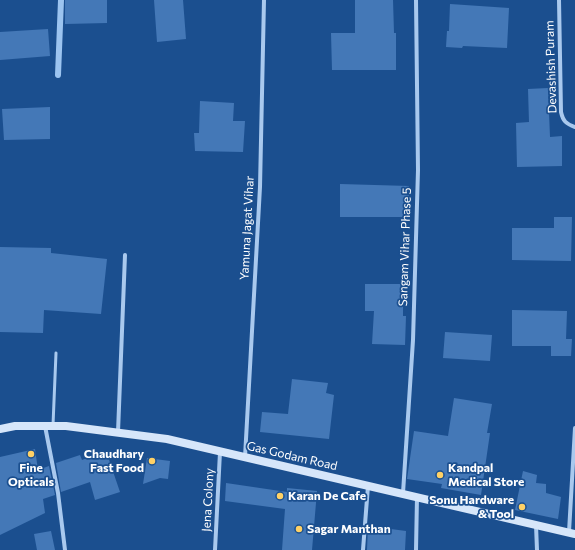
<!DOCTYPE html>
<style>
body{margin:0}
canvas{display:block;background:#1b4f8f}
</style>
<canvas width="575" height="550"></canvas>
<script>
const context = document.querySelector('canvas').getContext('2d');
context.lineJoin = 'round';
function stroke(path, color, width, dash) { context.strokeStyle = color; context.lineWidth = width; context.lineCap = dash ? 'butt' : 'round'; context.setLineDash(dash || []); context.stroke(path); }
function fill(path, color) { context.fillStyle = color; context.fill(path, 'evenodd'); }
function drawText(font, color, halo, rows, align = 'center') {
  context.font = font + ' Commissioner,sans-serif'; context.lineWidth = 3.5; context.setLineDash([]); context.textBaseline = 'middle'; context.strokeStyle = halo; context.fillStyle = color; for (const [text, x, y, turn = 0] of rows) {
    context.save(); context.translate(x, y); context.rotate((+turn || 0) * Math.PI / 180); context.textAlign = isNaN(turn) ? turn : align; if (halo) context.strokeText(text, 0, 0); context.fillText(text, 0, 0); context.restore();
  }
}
const stream = new Path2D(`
 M58 75 61 0`);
const building = new Path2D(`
 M65 0H107V23L65 24Z
 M154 0H183L186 39 157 42Z
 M355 0H393L394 33H396V70H332L331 33H355Z
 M450 4 509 8 507 48 463 46 462 48 446 47 447 31H449Z
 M48 29 50 56 0 60V32Z
 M548 88 550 137 562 136V166L517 167 516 123 529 122 528 89Z
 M200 101 234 103 233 121H245L243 152 195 151 194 133H199Z
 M50 107V139L4 140 2 109Z
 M340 184 409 186V217H340Z
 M554 217H572L571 261 512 260V228H554Z
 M0 247 51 248V253L107 259 101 314 44 310 43 333 0 332Z
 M365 284H403V316H406L405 345 372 344 374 311H365Z
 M512 310 567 311 566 339H572L571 356H551V346H512Z
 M445 332 492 335 490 361 443 358Z
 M292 379 328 383 326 393 334 395 329 439 260 432 262 412 288 414Z
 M454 398 492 404 487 433H490L481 495 441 488 442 484 407 479 414 431 448 436Z
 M35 449 38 470 49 466 55 495 43 499 45 513 0 535V457Z
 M106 451 120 492 95 500 90 482 61 492 56 463 80 455 82 460Z
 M147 458 170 461 168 479 160 478 143 484Z
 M523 471 537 475 536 483 546 484V493L561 497 558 519 515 510Z
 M226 483 287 492V488L317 491 312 550H282L285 509 225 501Z
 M368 526 406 531 405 550H367Z
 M51 531 55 550H37L34 534Z`);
const service = new Path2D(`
 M53 425 56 353`);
const minor = new Path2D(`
 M559 0 561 112C563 121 566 124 575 127
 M45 426 58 493 65 550
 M118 432 125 255
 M245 457 260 187 264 0
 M403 493 413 340 418 170 416 0
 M536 525 537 550
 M569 532 575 428
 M215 550 220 452
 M363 550 368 486
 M416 550 417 497`);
const secondary = new Path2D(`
 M0 429 15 426H66L167 439 575 534`);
const markers = [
 [31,454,4,"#ffd166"],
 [152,461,4,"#ffd166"],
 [440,475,4,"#ffd166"],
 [280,496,4,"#ffd166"],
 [522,507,4,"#ffd166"],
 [299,529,4,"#ffd166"]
];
const streetNames = [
 ["Devashish Puram",551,67,-92],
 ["Yamuna Jagat Vihar",247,228,-87],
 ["Sangam Vihar Phase 5",405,247,-88],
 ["Gas Godam Road",292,456,13],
 ["Jena Colony",208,500,-87]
];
const poiNames = [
 ["Chaudhary",144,454,"right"],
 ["Fast Food",144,468,"right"],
 ["Fine",31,468,"center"],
 ["Opticals",31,482,"center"],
 ["Kandpal",448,468],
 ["Medical Store",448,482],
 ["Karan De Cafe",288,496],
 ["Sonu Hardware",514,500,"right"],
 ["& Tool",514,514,"right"],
 ["Sagar Manthan",307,529]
];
stroke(stream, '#9cc4f0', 6);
fill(building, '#4478b7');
stroke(service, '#a9c9ee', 3);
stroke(minor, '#a9c9ee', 4);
stroke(secondary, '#d6e6fa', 8);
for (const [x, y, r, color] of markers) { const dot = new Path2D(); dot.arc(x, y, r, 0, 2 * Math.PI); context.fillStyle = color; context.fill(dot); stroke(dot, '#1b4f8f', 1.5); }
drawText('12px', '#fff', '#1b4f8f', streetNames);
drawText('bold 12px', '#fff', '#1b4f8f', poiNames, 'left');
</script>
